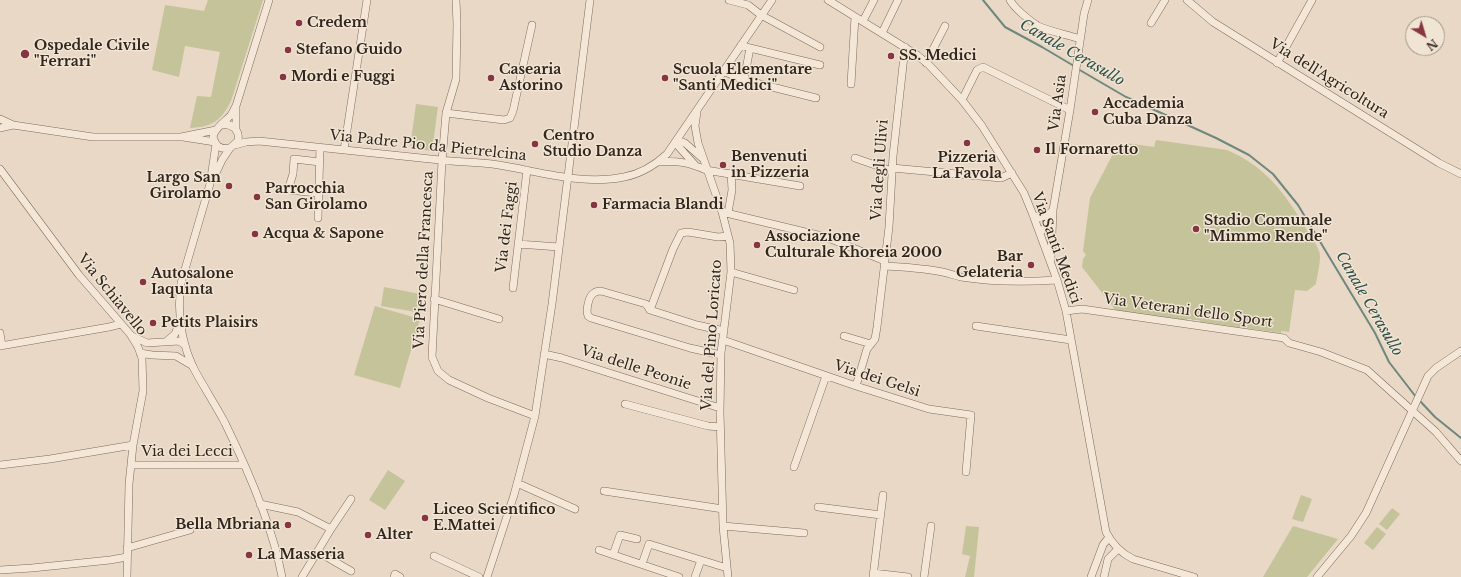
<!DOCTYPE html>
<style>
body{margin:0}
#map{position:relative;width:1461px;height:577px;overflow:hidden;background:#e8d8c5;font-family:"Libre Baskerville",serif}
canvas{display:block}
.north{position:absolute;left:1405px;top:16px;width:40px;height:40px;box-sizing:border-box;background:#f0e4d3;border:1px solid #a4988b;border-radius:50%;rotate:142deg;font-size:11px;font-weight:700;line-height:16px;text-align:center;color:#32261f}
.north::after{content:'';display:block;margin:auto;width:14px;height:18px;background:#873541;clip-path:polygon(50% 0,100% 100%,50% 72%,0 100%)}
</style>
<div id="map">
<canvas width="1461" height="577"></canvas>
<div class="north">N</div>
</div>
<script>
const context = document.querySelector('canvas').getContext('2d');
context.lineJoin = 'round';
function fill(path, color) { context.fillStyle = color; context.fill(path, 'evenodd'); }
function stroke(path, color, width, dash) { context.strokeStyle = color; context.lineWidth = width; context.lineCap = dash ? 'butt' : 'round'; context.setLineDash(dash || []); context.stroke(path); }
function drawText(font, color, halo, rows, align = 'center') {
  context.font = font + ' "Libre Baskerville",serif'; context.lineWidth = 3; context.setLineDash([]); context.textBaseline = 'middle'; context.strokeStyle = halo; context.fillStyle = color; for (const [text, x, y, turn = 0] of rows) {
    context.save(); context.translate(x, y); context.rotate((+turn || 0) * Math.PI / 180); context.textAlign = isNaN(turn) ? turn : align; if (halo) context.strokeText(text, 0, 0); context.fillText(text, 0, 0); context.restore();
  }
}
const green = new Path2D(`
 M208 0H263L231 101C221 121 212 127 190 128L197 96 211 97 220 52 185 46 179 77 152 70 165 5 204 11Z
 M416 104 438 107 432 151 410 148Z
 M1156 140 1227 150C1265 166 1285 193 1305 227 1309 234 1316 242 1319 251 1322 257 1317 277 1316 284L1307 291 1295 290 1289 332 1281 331V333L1200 322 1199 320H1194L1193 321 1191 319H1188L1187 320 1117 312 1082 267 1083 259 1086 255 1083 251 1090 198 1115 150 1120 153 1126 143 1154 147Z
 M384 287 420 294 416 312 381 306Z
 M375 306 420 319 400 388 354 375Z
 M388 470 405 481 385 510 369 500Z
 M1301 495 1312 499 1303 522 1292 519Z
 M1392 508 1400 514 1387 530 1379 524Z
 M966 526 979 527 974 577H965L970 556 962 554Z
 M1293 526 1338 539 1307 577H1263Z
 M1377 527 1386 534 1373 550 1364 543Z`);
const stream = new Path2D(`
 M983 0 1005 27 1042 47 1074 66
 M1078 69 1126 97 1216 138 1249 155 1273 174 1298 205 1375 333 1389 362 1416 397
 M1419 400 1435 417 1461 438`);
const minor = new Path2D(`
 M456 0 457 24 456 79 446 113 442 161 432 357 438 371 449 380 488 398 535 416
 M729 0 748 5 761 15 820 47
 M828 0 917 55 929 65 962 100 982 126 1024 193 1033 215 1057 280 1066 311 1106 532C1112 544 1121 553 1133 559L1194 577
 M1010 0C1014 8 1030 21 1038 26 1048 31 1069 35 1080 39
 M1187 0 1213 22 1439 163 1461 174
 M863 21 874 0
 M1151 23 1165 0
 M882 33 898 0
 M741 45 750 48 820 65
 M926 63 945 26
 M1277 63 1312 0
 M723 71 744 80 816 98
 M744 80 750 48
 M851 84 855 17
 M962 100 977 70 983 67 1070 110
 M697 112 695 126 698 143 722 212 730 243 731 272 721 353 720 412 723 526 728 577
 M446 113 504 120 510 118 513 111 532 25
 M0 119 13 125 93 137H181L216 130
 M222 125C232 123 240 130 238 141L230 148C226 149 222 149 218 146 204 135 224 123 231 115 233 112 234 109 236 106L269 0
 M0 128 13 125
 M236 129V107
 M183 137 215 142
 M677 140 685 143 702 158
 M677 140 679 147 695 165
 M216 144 210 184 181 283C177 312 181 341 193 367 203 386 215 404 225 423 247 468 273 527 282 577
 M235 145 246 142 259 141C319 147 380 154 440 160 457 162 475 162 492 164 535 170 581 186 624 177 640 174 655 165 667 154L772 0
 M344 150 367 0
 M855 158 892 171
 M658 162C677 160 690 163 706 170L800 186
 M892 168 1001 178 1012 173
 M0 169 79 275 130 334 138 347 142 358 143 391 133 445 129 484 127 577
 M214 177 222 160 230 148
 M318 193 288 190 293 174 294 159 320 162
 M722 212 826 237 885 261
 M728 213 732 190 731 173
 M1033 215 1040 218 1046 217 1051 212
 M318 218 320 147
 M1040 233 1047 225 1051 214
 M518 244 559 247
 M1051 259 1053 210 1070 110 1084 14 1088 0
 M885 266C903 267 920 268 937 271 945 272 953 275 961 277 992 282 1025 282 1057 280
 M731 272 794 290
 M513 288 527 170
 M434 299 499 319
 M650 310 673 249 681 233 688 232 718 237 728 236
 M1066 311 1082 309 1284 338 1289 343 1321 352 1367 370 1436 432 1461 461
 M976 326 1071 340
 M0 333 2 346
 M132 336 147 343 179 341 185 345
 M844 336 871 344
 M723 340 856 386 929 409 971 415 966 472
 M167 341 175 334 180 322
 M0 346 109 327 121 324
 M140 353 152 355 176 356 193 366
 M544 354 562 358 720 408
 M721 355 690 348 591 318 588 316C586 311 588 296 594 293 596 291 598 291 601 291L646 304 650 310 697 325 724 331
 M856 386 867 349 875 339 877 327 889 227 893 156 905 47
 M625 404 708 426 720 427
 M0 465 50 459 133 445
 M131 465H244
 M794 467 826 376
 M517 483 575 509
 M604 491 723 509
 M260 504 298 512 331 529 351 499
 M818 507 881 515
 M723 526 804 533
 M127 548 190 530
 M599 550 679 577
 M318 552 351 571
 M613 555 620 535 637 539
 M434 556 479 577
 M642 564 649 544 727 568
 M0 570 32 568 110 560 127 557
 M873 573 908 577
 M302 577 331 529
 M394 577 395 574 400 577
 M487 577 514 495 535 416 552 304 590 0
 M695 577 701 560
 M873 577 883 495
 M924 577 931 526
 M1091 577 1103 545 1109 537
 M1104 577 1108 559 1118 549
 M1317 577 1351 536 1366 513 1428 376 1436 368 1461 351`);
const markers = [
 [299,23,4,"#873541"],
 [288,50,4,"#873541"],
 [25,54,5,"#873541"],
 [891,56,4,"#873541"],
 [283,77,4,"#873541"],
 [491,78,4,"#873541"],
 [665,78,4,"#873541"],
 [1095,112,4,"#873541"],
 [967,143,4,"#873541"],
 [535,144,4,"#873541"],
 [1037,150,4,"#873541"],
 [723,165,4,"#873541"],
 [229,186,4,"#873541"],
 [257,197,4,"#873541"],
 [594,205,4,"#873541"],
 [1196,229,4,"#873541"],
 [255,234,4,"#873541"],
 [757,245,4,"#873541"],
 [1031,265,4,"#873541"],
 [143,282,4,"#873541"],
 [153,323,4,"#873541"],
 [425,518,4,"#873541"],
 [288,525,4,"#873541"],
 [368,535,4,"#873541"],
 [249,555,4,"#873541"]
];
const poiNames = [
 ["Credem",307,23],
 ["Ospedale Civile",34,46],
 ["\"Ferrari\"",34,62],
 ["Stefano Guido",296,50],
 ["SS. Medici",899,56],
 ["Casearia",499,70],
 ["Astorino",499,86],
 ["Scuola Elementare",673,70],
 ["\"Santi Medici\"",673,86],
 ["Mordi e Fuggi",291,77],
 ["Accademia",1103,104],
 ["Cuba Danza",1103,120],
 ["Centro",543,136],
 ["Studio Danza",543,152],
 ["Il Fornaretto",1045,150],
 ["Benvenuti",731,157],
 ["in Pizzeria",731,173],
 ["Pizzeria",967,158,"center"],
 ["La Favola",967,174,"center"],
 ["Largo San",221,178,"right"],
 ["Girolamo",221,194,"right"],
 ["Parrocchia",265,189],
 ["San Girolamo",265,205],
 ["Farmacia Blandi",602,205],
 ["Stadio Comunale",1204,221],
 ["\"Mimmo Rende\"",1204,237],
 ["Acqua & Sapone",263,234],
 ["Associazione",765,237],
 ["Culturale Khoreia 2000",765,253],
 ["Bar",1023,257,"right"],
 ["Gelateria",1023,273,"right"],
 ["Autosalone",151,274],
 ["Iaquinta",151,290],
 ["Petits Plaisirs",161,323],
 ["Liceo Scientifico",433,510],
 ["E.Mattei",433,526],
 ["Bella Mbriana",280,525,"right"],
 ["Alter",376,535],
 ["La Masseria",257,555]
];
const streetNames = [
 ["Via dell'Agricoltura",1329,79,32],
 ["Via Asia",1058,103,-82],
 ["Via Padre Pio da Pietrelcina",428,146,6],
 ["Via degli Ulivi",880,170,-86],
 ["Via dei Faggi",507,227,-83],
 ["Via Santi Medici",1056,248,70],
 ["Via Piero della Francesca",424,260,-87],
 ["Via Schiavello",112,295,51],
 ["Via Veterani dello Sport",1188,311,8],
 ["Via del Pino Loricato",712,335,-86],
 ["Via delle Peonie",636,368,18],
 ["Via dei Gelsi",877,379,18],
 ["Via dei Lecci",187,452]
];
const waterNames = [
 ["Canale Cerasullo",1072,53,30],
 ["Canale Cerasullo",1369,304,60]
];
fill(green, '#c4c39a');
stroke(stream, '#6e887e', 2);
stroke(minor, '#806b5d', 8);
stroke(minor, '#f4e7d7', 7);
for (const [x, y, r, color] of markers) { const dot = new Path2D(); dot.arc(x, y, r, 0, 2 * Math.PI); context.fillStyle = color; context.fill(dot); stroke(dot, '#f0e4d3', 1.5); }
drawText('bold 14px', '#32261f', '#f0e4d3', poiNames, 'left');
drawText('14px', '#32261f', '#f0e4d3', streetNames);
drawText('italic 15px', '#30504a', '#f0e4d3', waterNames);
</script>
